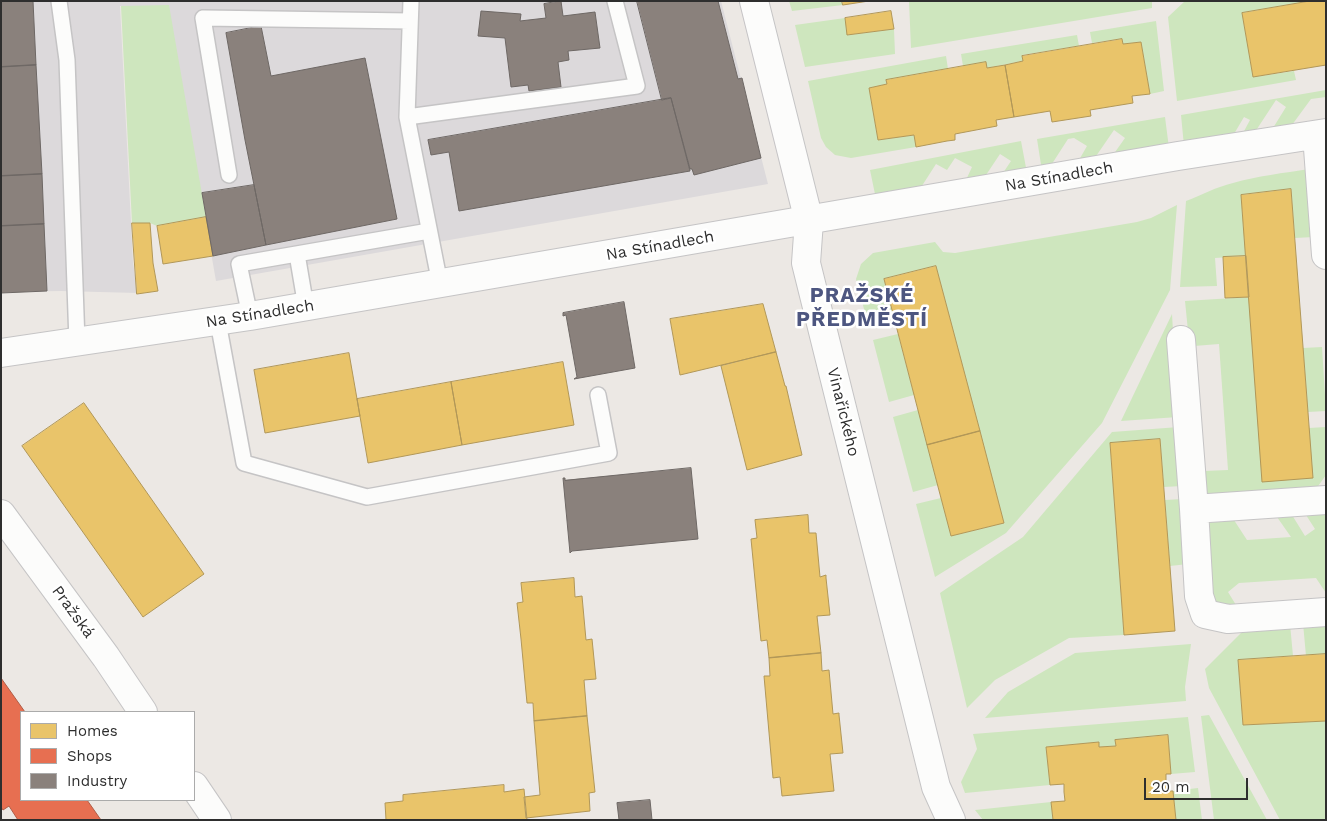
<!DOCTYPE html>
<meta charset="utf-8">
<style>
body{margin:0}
#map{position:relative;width:1327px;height:821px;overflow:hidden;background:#ece8e4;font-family:"Work Sans",sans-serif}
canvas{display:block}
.frame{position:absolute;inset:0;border:2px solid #2e2e2e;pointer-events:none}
.legend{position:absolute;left:20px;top:711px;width:175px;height:90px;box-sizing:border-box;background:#fff;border:1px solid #ababab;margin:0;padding:6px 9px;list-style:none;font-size:15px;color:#2e2e2e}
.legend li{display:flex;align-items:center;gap:10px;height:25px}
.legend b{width:25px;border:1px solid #ababab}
.scale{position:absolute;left:1144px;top:778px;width:104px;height:22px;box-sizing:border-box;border:2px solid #2e2e2e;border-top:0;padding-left:6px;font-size:15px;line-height:18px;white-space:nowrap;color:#2e2e2e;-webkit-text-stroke:4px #fff;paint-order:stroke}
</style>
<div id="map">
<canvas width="1327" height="821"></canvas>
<div class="frame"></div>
<ul class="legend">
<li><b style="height:14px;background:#e9c46a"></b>Homes</li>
<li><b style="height:14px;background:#e76f51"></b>Shops</li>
<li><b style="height:14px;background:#8a817c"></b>Industry</li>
</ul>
<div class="scale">20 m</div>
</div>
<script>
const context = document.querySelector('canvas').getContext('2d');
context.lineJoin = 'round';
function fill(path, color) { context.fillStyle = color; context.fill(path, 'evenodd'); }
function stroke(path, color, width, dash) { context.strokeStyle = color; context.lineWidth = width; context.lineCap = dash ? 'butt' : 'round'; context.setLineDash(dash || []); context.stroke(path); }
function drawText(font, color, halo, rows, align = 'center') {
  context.font = font + ' "Work Sans",sans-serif'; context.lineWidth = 5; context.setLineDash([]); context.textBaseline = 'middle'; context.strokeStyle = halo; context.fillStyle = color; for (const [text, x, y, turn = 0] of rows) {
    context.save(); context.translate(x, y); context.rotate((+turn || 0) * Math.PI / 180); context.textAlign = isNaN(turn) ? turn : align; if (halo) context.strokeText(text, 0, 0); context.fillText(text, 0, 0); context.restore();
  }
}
const industrial = new Path2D(`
 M1 1H721L768 184 216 281 168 7 120 6 133 263 138 293 61 291 1 292Z`);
const green = new Path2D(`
 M789 1H842L843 5 792 11Z
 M909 1H1152V8L911 48Z
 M1185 1H1310L1242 13 1253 77 1294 71 1296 80 1177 101 1168 17Z
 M169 5 206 217 157 226 150 223H132L121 6Z
 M845 18 848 35 894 29 895 54 805 67 795 25Z
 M1156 21 1164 91 1150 94 1141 42 1123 44 1122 39 1092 43 1090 32Z
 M1077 35 1079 46 1022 55 1023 61 987 68 963 66 961 54Z
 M946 56 948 69 886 80 887 84 869 88 878 140 914 135 916 147 851 158 835 155 826 147 821 138 808 81Z
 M1326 90V97L1311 99 1289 129 1273 128 1286 107 1276 100 1253 135 1243 133 1250 120 1244 117 1231 139 1184 146 1181 115Z
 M1165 117 1169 148 1113 155 1125 138 1114 130 1092 162 1079 160 1087 146 1074 138 1068 139 1048 170 1042 171 1037 139Z
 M1021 141 1027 173H1003L1011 161 1000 154 982 181 966 180 972 167 955 158 947 170 936 164 918 192 876 199 870 170Z
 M1309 169 1314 237 1295 238 1291 189 1241 195 1246 256 1215 258 1217 286 1180 287 1186 201C1202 195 1216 187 1233 183 1257 176 1284 173 1309 169Z
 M1177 205 1170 290 1102 423 1006 533 935 577 916 504 941 498 951 536 1004 523 936 266 884 279 894 319 868 324 856 279 861 264 873 253 935 242 943 252 955 253 1137 222 1151 218Z
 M1249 297 1309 428 1326 427V475L1316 489 1208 496 1203 491 1204 471 1228 470 1219 344 1194 346 1188 331 1185 301Z
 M1172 314 1178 417 1121 421Z
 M898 334 914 395 889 402 873 340Z
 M1322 347 1326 411 1308 412 1303 348Z
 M918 410 938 485 913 492 893 417Z
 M1179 427 1182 486 1164 487 1160 439 1110 444 1124 635 1069 638 995 680 967 708 940 593 1023 537 1112 432Z
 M1183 499 1188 564 1170 566 1165 500Z
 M1326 512V593L1316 578 1239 583 1228 592 1236 605 1226 610 1211 599 1208 525 1212 521 1232 517 1247 540 1291 537 1277 517 1292 515 1305 536 1315 529 1306 515Z
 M1326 622V654L1306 656 1303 623Z
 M1290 624 1293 656 1238 660 1243 725 1326 721V820H1280L1209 688 1205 669 1248 626Z
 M1191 644 1185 687 1186 701 985 718 1008 692 1075 653Z
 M1209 715 1267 820H1214L1201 716Z
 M1188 717 1195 772 1171 774 1168 735 1115 741 1116 746 1099 747V742L1046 747 1050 785 965 793 961 782 977 749 973 734Z
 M1198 788 1202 820H1176L1173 791Z
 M1051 802 1053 820H983L975 810Z`);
const homes = new Path2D(`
 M842 1H869L843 5Z
 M1310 1H1326V65L1253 77 1242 13Z
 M891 11 894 29 847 35 845 18Z
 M1122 39 1123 44 1141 42 1150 94 1132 96 1133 103 1090 110 1091 116 1052 122 1050 111 1014 117 1005 65 1023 61 1022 56Z
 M986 62 987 68 1005 65 1014 117 996 120 997 126 955 134V140L947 141 916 147 914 135 878 140 869 88 887 84 886 80Z
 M1291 189 1313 478 1262 482 1241 195Z
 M206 217 213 256 163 264 157 226Z
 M132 223H150L153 263 158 291 137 294Z
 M1246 256 1249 297 1225 298 1223 257Z
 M936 266 980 431 927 445 884 279Z
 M763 304 776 352 680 375 670 319Z
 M776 352 785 386H786L802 455 747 470 721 366Z
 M349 353 360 416 265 433 254 370Z
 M563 362 574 425 462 445 451 382Z
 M451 382 462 445 368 463 357 399Z
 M84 403 204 574 143 617 22 446Z
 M980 431 1004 523 951 536 927 445Z
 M1160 439 1175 631 1124 635 1110 443Z
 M808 515 809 533H816L820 577 826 575V578L830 615 817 616 821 653 769 658 767 640 761 641 751 539 757 538 755 520Z
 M574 578 575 597 582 596 586 640 592 639 596 679 584 680 587 716 534 721 533 703H527L521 639 517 603 523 602 521 583Z
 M821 653 822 671 829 670 833 714 839 713V715L843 753 830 754 834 791 782 796 780 777 773 778 764 676H770L769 658Z
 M1326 654V721L1243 725 1238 660Z
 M587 716 595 792 589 793 590 811 526 818 524 797 540 795 534 721Z
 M1168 735 1171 774H1166V783L1167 791H1173L1176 820H1053L1051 802 1065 801 1064 792V784L1050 785 1046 747 1099 742V747L1116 746 1115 740Z
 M504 785V792L524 789 527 820H386L385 803 403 801V795Z`);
const shops = new Path2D(`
 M1 678 25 712H21V800H87L101 820H18L9 806 3 810 1 807Z`);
const industry = new Path2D(`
 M1 1H33L36 65 1 67Z
 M561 1 563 16 595 12 600 48 568 51 569 60 558 62 561 87 529 91 528 85 511 87 505 38 478 36 481 11 521 14 520 21 546 18 544 4Z
 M637 1H718L738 79 742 78 761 158 694 175 692 169H690L671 98 662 100Z
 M261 26 271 76 365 58 397 219 266 245 245 140 226 33Z
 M36 65 42 174 1 176V67Z
 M671 98 690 171 459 211 449 152 431 155 428 140Z
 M42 174 44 224 1 226V176Z
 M254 185 266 245 213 256 202 193Z
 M44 224 47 291 1 293V226Z
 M624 302 635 368 574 379 577 377 566 315 563 316V313Z
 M691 468 698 539 572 551 570 553 563 478H565V480Z
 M650 800 652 820H619L617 803Z`);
const service = new Path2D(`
 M59 1 67 60 77 342
 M411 1 407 117 440 284
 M407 117 637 86 615 1
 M229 175 203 18 410 21
 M297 254 306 307
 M250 316 239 264 429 231
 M218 322 244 463 367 497 609 453 598 395`);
const minor = new Path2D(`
 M754 1 809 221 806 263 936 787 951 820
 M1317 135 1326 255
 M1181 340 1194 509
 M1 353 250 316 1178 156 1326 133
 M1326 500 1194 509 1199 596 1205 614 1228 619 1326 612`);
const tertiary = new Path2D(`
 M1 514 106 657 143 712
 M194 786 217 820`);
const streetNames = [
 ["Na Stínadlech",1059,177,-10],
 ["Na Stínadlech",660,246,-10],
 ["Na Stínadlech",260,314,-9],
 ["Vinařického",843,412,76],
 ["Pražská",73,612,54]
];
const districtNames = [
 ["PRAŽSKÉ",862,296],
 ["PŘEDMĚSTÍ",862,320]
];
fill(industrial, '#dcd9db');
fill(green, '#cee6be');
fill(homes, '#e9c46a');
stroke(homes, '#b19758', 1);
fill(shops, '#e76f51');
stroke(shops, '#b05c46', 1);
fill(industry, '#8a817c');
stroke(industry, '#6e6865', 1);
stroke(service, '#c5c4c5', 18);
stroke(minor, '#c5c4c5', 30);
stroke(tertiary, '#c5c4c5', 30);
stroke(service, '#fcfcfb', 15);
stroke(minor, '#fcfcfb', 28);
stroke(tertiary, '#fcfcfb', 28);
drawText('16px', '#2e2e2e', '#fff', streetNames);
context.letterSpacing = '1px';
drawText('bold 21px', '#4d5680', '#fff', districtNames);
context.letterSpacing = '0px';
</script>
